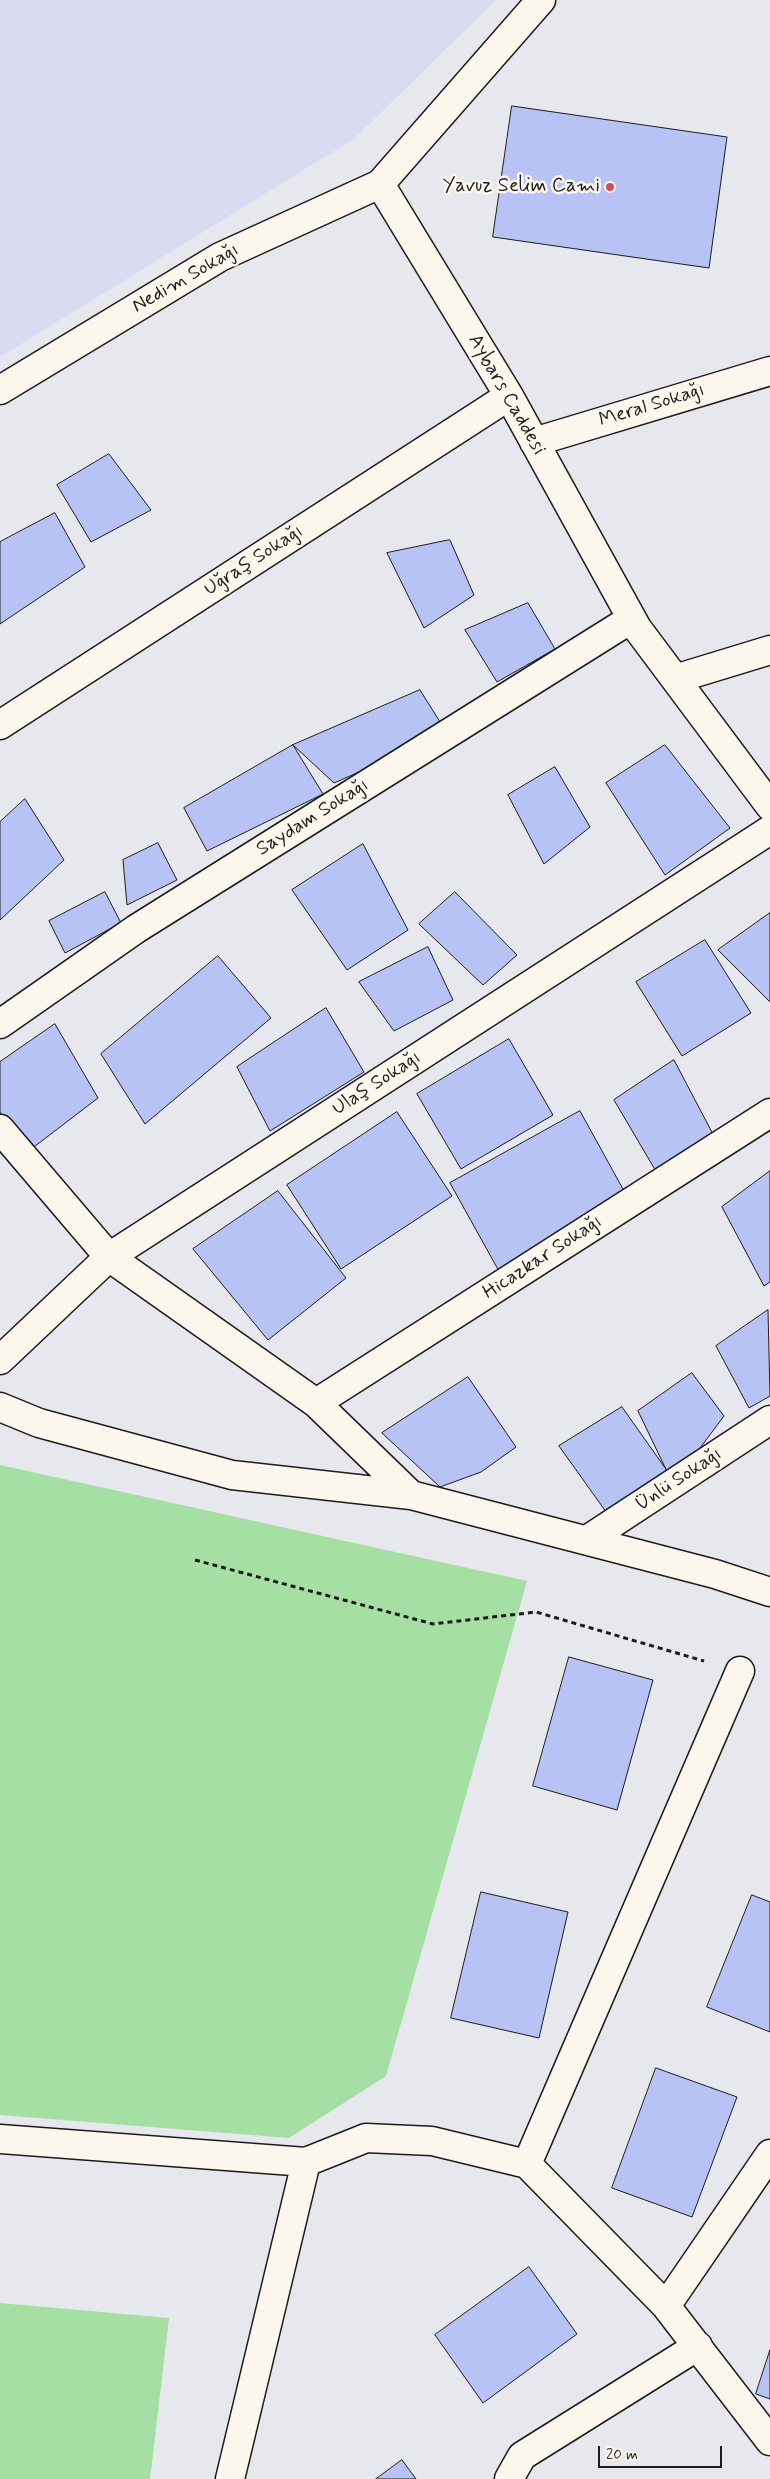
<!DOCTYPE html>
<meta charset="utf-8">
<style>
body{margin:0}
#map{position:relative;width:770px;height:2479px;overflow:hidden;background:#e7e7ee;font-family:Mynerve,sans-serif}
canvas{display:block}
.scale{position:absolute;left:598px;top:2446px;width:124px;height:22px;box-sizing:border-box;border:2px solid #1c1c1c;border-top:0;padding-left:6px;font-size:15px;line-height:18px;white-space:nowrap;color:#1c1c1c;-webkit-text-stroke:4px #fbf7ec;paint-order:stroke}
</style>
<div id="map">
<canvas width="770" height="2479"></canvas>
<div class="scale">20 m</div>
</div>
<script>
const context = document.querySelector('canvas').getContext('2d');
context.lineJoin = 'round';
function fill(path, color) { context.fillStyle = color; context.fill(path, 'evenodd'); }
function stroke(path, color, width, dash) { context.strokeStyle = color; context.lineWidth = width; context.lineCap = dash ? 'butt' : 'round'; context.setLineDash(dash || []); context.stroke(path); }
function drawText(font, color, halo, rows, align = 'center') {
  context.font = font + ' Mynerve,sans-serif'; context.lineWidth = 5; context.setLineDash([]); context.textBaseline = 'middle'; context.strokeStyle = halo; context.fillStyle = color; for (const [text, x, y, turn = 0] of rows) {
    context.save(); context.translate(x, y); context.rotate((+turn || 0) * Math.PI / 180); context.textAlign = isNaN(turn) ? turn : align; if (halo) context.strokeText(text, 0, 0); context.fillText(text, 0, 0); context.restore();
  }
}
const built = new Path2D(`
 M0 0H496L354 139 0 357Z`);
const green = new Path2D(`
 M0 1465 527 1581 386 2076 289 2138 0 2115Z
 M0 2303 169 2318 150 2479H0Z`);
const building = new Path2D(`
 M512 106 727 137 709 268 493 237Z
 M109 454 151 510 91 542 57 485Z
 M55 513 85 567 0 624V542Z
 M450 540 474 595 424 628 387 553Z
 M528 603 555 649 497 682 465 630Z
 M420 690 447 733 334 783 293 745Z
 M293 745 323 794 207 851 184 808Z
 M665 745 730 828 665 875 606 783Z
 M555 767 590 827 544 864 508 795Z
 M25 799 64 860 0 920V822Z
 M158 843 177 880 127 905 123 860Z
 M363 844 408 930 347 970 292 890Z
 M105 892 121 923 65 953 49 921Z
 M455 892 517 955 483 985 419 924Z
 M770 913V1002L718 950Z
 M705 940 751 1013 682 1056 636 982Z
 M428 947 453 1000 394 1031 359 982Z
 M218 956 271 1018 145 1124 101 1054Z
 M326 1008 364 1072 270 1131 237 1067Z
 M55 1024 98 1098 26 1153 0 1112V1062Z
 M509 1039 553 1115 461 1169 417 1094Z
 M674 1060 715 1138 657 1173 614 1100Z
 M580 1111 629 1200 500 1273 450 1183Z
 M397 1112 452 1196 341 1269 287 1185Z
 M770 1171V1282L764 1286 722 1207Z
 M278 1191 346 1278 268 1340 193 1249Z
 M768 1310 770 1396 749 1408 716 1346Z
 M692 1373 724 1416 673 1484 638 1411Z
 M468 1377 516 1447 481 1472 440 1487 382 1433Z
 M622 1407 668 1472 614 1523 559 1446Z
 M569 1657 653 1680 617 1810 533 1786Z
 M481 1892 568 1912 539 2038 451 2018Z
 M752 1895 770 1902V2032L707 2007Z
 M656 2068 737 2097 692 2217 612 2188Z
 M529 2267 577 2334 483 2403 435 2335Z
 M770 2350V2399L756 2394Z
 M402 2460 416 2479H376Z`);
const path = new Path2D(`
 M195 1560 433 1624 536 1612 704 1661`);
const minor = new Path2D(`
 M541 0 380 184 509 396 637 628 770 806
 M0 390 220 257 380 184
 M534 442 770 371
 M675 679 770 650
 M0 725 509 396
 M0 1024 136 929 631 619
 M0 1129 109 1257 316 1403 411 1495 715 1574 770 1592
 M0 1360 109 1257 770 830
 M316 1403 770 1113
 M0 1407 39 1423 232 1475 411 1495
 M587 1540 770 1420
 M740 1671 527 2164 666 2306 770 2441
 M0 2139 306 2162
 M666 2306 770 2154
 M230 2479 306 2162 366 2138 432 2141 527 2164
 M509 2479 522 2456 698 2346`);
const markers = [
 [610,187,5,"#d1495b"]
];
const poiNames = [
 ["Yavuz Selim Cami",600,187]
];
const streetNames = [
 ["Nedim Sokağı",186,279,-30],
 ["Aybars Caddesi",506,395,60],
 ["Meral Sokağı",652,406,-17],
 ["Uğraş Sokağı",254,561,-33],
 ["Saydam Sokağı",313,818,-32],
 ["Ulaş Sokağı",377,1084,-33],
 ["Hicazkar Sokağı",543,1258,-33],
 ["Ünlü Sokağı",679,1480,-33]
];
fill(built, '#d9dcf0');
fill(green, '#a6dfa4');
fill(building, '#b7c3f4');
stroke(building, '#1c1c1c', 1);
stroke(minor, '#1c1c1c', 31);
stroke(path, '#1c1c1c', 3, [5, 4]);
stroke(minor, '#fbf7ec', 28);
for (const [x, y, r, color] of markers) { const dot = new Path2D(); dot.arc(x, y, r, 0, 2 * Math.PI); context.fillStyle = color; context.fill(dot); stroke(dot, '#fbf7ec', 2); }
drawText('20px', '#1c1c1c', '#fbf7ec', poiNames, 'right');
drawText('20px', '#1c1c1c', '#fbf7ec', streetNames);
</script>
